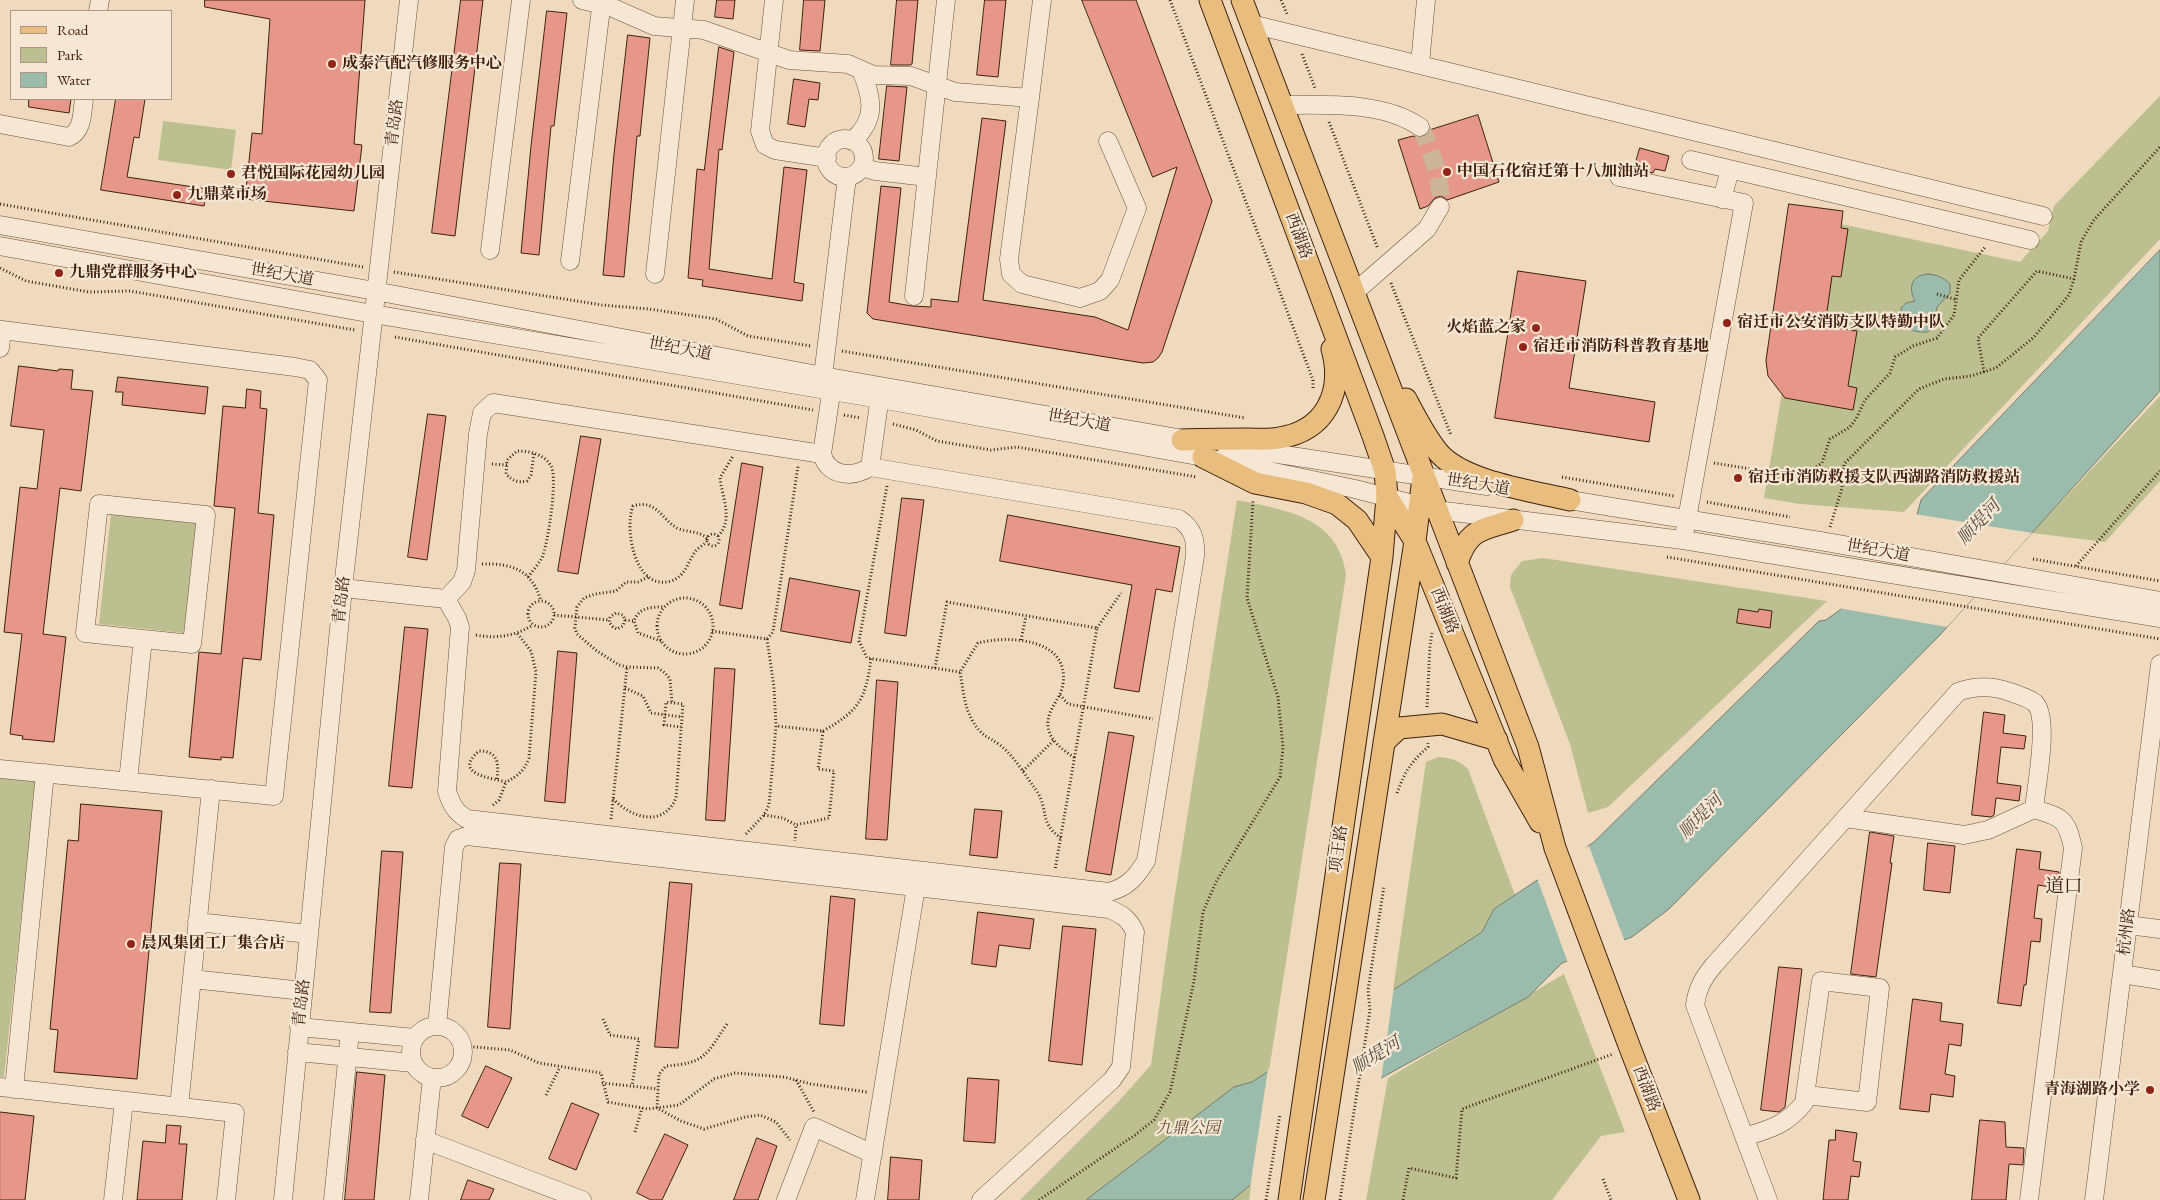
<!DOCTYPE html>
<meta charset="utf-8">
<style>
body{margin:0}
#map{position:relative;width:2160px;height:1200px;overflow:hidden;background:#f0dabd;font-family:"EB Garamond",serif}
canvas{display:block}
.legend{position:absolute;left:10px;top:10px;width:162px;height:90px;box-sizing:border-box;background:#f5e7d4;border:1px solid #ac9884;margin:0;padding:6px 9px;list-style:none;font-size:15px;color:#3f210d}
.legend li{display:flex;align-items:center;gap:10px;height:25px}
.legend b{width:25px;border:1px solid #ac9884}
</style>
<div id="map">
<canvas width="2160" height="1200"></canvas>
<ul class="legend">
<li><b style="height:6px;background:#e8bd7e"></b>Road</li>
<li><b style="height:14px;background:#bcbf8f"></b>Park</li>
<li><b style="height:14px;background:#9bbbad"></b>Water</li>
</ul>
</div>
<script>
const context = document.querySelector('canvas').getContext('2d');
context.lineJoin = 'round';
function fill(path, color) { context.fillStyle = color; context.fill(path, 'evenodd'); }
function stroke(path, color, width, dash) { context.strokeStyle = color; context.lineWidth = width; context.lineCap = dash ? 'butt' : 'round'; context.setLineDash(dash || []); context.stroke(path); }
function drawText(font, color, halo, rows, align = 'center') {
  context.font = font + ' "EB Garamond","Noto Serif SC",serif'; context.lineWidth = 4.5; context.setLineDash([]); context.textBaseline = 'middle'; context.strokeStyle = halo; context.fillStyle = color; for (const [text, x, y, turn = 0] of rows) {
    context.save(); context.translate(x, y); context.rotate((+turn || 0) * Math.PI / 180); context.textAlign = isNaN(turn) ? turn : align; if (halo) context.strokeText(text, 0, 0); context.fillText(text, 0, 0); context.restore();
  }
}
const green = new Path2D(`
 M2160 96V239L1904 512 1800 504 1764 498 1812 218 2020 262 2048 231 2054 206Z
 M163 121 236 130 231 170 158 160Z
 M2160 396V481L2105 542 2032 533Z
 M1237 500C1284 510 1339 516 1346 575L1249 1200H1020L1119 1101 1151 1065 1173 907Z
 M111 513 196 523 184 633 99 624Z
 M1543 558 1827 601 1608 807 1588 813 1570 744 1510 587 1511 575 1522 561Z
 M1439 757C1451 758 1459 760 1468 769L1515 895 1494 909 1482 932 1393 990 1426 762Z
 M0 778 36 781 4 1077 0 1076Z
 M1564 974 1625 1132 1601 1136 1552 1200H1366L1388 1078Z`);
const water = new Path2D(`
 M2160 250V391L1939 636 1669 909 1632 937 1562 963 1528 997 1383 1077 1232 1200H1086L1234 1087 1252 1082 1482 932 1494 909 1594 842 1819 621 1826 620 1841 609 1917 515 1921 500Z
 M1928 274C1937 275 1943 277 1950 284V293L1937 307 1932 328 1927 332C1908 333 1902 326 1901 308L1906 303 1915 301C1908 288 1911 275 1928 274Z`);
const pier = new Path2D(`
 M1915 514 2032 533 1947 627 1838 608Z
 M1589 846 1625 942 1568 963 1537 878 1577 850Z
 M1394 987 1381 1081 1250 1188 1268 1069Z`);
const building = new Path2D(`
 M205 0H365L354 144 362 145 354 211 245 199 252 133 262 134 270 19 205 7Z
 M461 0H483L455 236 432 233Z
 M717 0H735L733 19 715 17Z
 M804 0H825L820 51 800 50Z
 M897 0H918L912 64 910 65H891Z
 M985 0H1006L998 77 977 75Z
 M1082 0H1136L1212 201 1162 352 1158 358 1153 362 1143 363 873 319 867 313 881 186 901 188 889 302 912 306 931 307V299L958 302 982 118 1006 121 983 300 1095 317 1128 330 1177 167 1153 177Z
 M547 11 567 13 554 126H551L539 255 521 253 531 146Z
 M628 35 650 38 640 136H637L624 277 603 275 614 154Z
 M719 47 734 52 722 150 719 149 709 269 772 279 784 167 807 170 794 282 804 284 802 301 702 286 703 280 688 278 697 169 704 170Z
 M794 79 820 83 818 100 809 99 805 127 788 124Z
 M887 86 907 87 899 161 879 159Z
 M29 99H71L69 113 29 107Z
 M116 99H145L139 138 134 137 127 177 207 189 204 206 101 190Z
 M1478 115 1499 182 1447 200 1441 196 1435 198 1428 206 1420 209 1398 140 1413 136 1420 138 1425 136 1430 130Z
 M1640 148 1669 156 1665 171 1655 169 1653 173 1634 169Z
 M1789 204 1843 211 1841 228 1848 229 1841 277 1832 276 1825 326 1857 331 1848 386 1857 388 1853 410 1785 398 1768 376 1766 361Z
 M1518 271 1586 281 1569 388 1655 402 1649 442 1495 418Z
 M19 366 58 371 59 369 73 370 71 389 93 391 81 491 60 488 43 634 66 637 54 742 22 739 23 736 10 734 22 634 4 632 20 487 37 489 44 430 11 426Z
 M118 377 208 387 205 414 122 405 123 392H116Z
 M247 389 261 391 260 408 267 409 258 513 274 515 261 660 243 658 233 758 221 757V760L189 757 199 652 221 654 235 508 214 506 223 406 245 408Z
 M428 414 446 416 427 560 408 557Z
 M581 436 601 439 578 574 558 571Z
 M742 463 763 467 742 609 720 605Z
 M902 498 924 500 906 636 885 633Z
 M1008 515 1180 547 1172 592 1156 589 1139 692 1114 688 1132 585 1000 561Z
 M790 578 860 591 851 643 781 631Z
 M1739 609 1758 612 1759 609 1772 611 1770 628 1737 623Z
 M405 627 428 629 412 788 389 786Z
 M558 651 577 653 565 803 545 801Z
 M715 668 735 669 725 821 706 820Z
 M877 680 898 682 887 840 866 839Z
 M1984 712 2005 715 2003 733 2026 736 2024 749 2001 747 1997 783 2021 786 2019 801 1996 798 1994 815 1991 817 1972 815Z
 M1109 732 1134 736 1111 875 1086 871Z
 M81 804 162 811 137 1079 54 1072 58 1030 50 1029 68 840 78 841Z
 M975 809 1002 811 997 858 970 855Z
 M1870 832 1894 836 1890 863H1892L1876 977 1851 974Z
 M1928 843 1955 846 1950 893 1924 890Z
 M2017 849 2041 852 2039 869 2059 872 2057 888 2038 885 2034 918 2042 919 2040 942 2031 941 2026 985H2024L2021 1006 1998 1003Z
 M382 851 403 852 391 1013 370 1012Z
 M500 863 521 864 510 1029 488 1027Z
 M670 882 692 884 678 1048 655 1047Z
 M831 896 855 899 844 1026 820 1024Z
 M978 912 1034 919 1030 949 999 945 996 967 972 964Z
 M1063 926 1096 929 1082 1065 1049 1061Z
 M1779 967 1802 969 1785 1107 1779 1112 1761 1110Z
 M1913 999 1942 1003 1940 1021 1963 1024 1961 1046 1949 1044 1945 1074 1955 1076 1953 1097 1931 1094 1929 1112 1900 1109Z
 M486 1066 512 1078 488 1128 462 1116Z
 M357 1072 385 1075 374 1200H345Z
 M968 1078 999 1080 995 1143 964 1141Z
 M572 1103 599 1114 576 1170 549 1159Z
 M0 1112 34 1116 25 1200H0Z
 M1980 1120 2005 1122 2006 1147 2024 1148 2023 1165 2009 1164 2006 1200H1972Z
 M167 1125 181 1126 179 1144H187L182 1200H137L143 1141 165 1143Z
 M1836 1130 1857 1133 1853 1161 1861 1162 1859 1177 1851 1176 1848 1200H1823L1829 1140H1835Z
 M665 1134 688 1145 662 1200H651L637 1193Z
 M757 1138 777 1146 758 1200H734Z
 M891 1157 922 1160 919 1200H888Z
 M468 1180 494 1189 489 1200H461Z`);
const minorTunnel = new Path2D(`
 M1420 127C1430 144 1444 188 1440 207`);
const path = new Path2D(`
 M1170 0 1313 380V388
 M1281 0 1288 16
 M1302 54 1315 88
 M1329 122 1378 249
 M0 204 363 267
 M0 268 26 281 89 292 130 291 355 330
 M394 272 602 305 649 309 716 319 748 336 811 346
 M1391 283 1451 435
 M1937 294 1957 300
 M395 337 813 410
 M842 351 1245 418
 M1984 372 1978 338 2037 271 2074 279
 M844 415 860 418
 M893 424 916 430 937 441 991 450 1017 447 1197 477
 M1714 463 1788 475 1799 474 1812 470 1822 463 1830 439 1850 427 1856 419 1865 400 1890 373 1895 357 1913 346 1937 338 1954 315 1959 280 1986 246
 M492 464 507 465
 M1562 477 1674 496
 M887 486 859 641 867 658 960 672
 M1707 502 1790 517
 M1830 527 1842 488 1844 464 1919 389 1944 379 1971 376 1996 368 2034 337 2069 295 2074 279 2081 242 2093 221 2160 147
 M707 540a6 6 0 1 1 12 0a6 6 0 1 1-12 0Z
 M718 536C734 520 722 497 720 478L733 456
 M707 538C697 530 688 533 677 528 661 519 657 499 633 506 624 529 635 592 671 581 686 576 687 563 695 552 698 548 703 545 707 542
 M1667 557 2160 639
 M2033 559 2160 581
 M482 564C512 563 532 570 541 601
 M2076 566 2160 471
 M528 577C533 571 538 564 542 558 548 544 558 478 551 466 544 454 530 451 517 451L507 460 506 474C513 481 518 483 527 481L531 475 534 453
 M648 577 638 582H626L616 591 595 594 584 598 577 607 575 628 577 634 597 651 619 665 627 667 658 668 665 673 670 679 672 703
 M657 626a28 28 0 1 1 56 0a28 28 0 1 1-56 0Z
 M528 614a13 13 0 1 1 26 0a13 13 0 1 1-26 0Z
 M554 615 609 620
 M625 620 623 626 617 629 613 627 609 622 610 617 616 613 623 615 625 620 634 621
 M1097 628 1121 593
 M712 631 767 639 773 632 798 466
 M476 635C497 639 515 636 533 625
 M767 639 774 687 776 726
 M1021 640 1026 616
 M661 641 638 633 634 621C639 607 652 607 664 607
 M935 668 947 602 1097 628 1055 870
 M625 688 643 696 651 713 682 717
 M1060 695 1068 704 1153 719
 M1427 707 1430 646 1432 633
 M823 731C859 711 866 699 871 658
 M1023 771 1054 740
 M497 779C499 763 498 751 479 751 452 774 491 778 506 782 518 776 524 771 529 758L536 672 531 651 517 633
 M1397 793C1405 771 1411 762 1428 747V743
 M613 799C632 818 663 828 676 798L683 704 666 702 664 725 681 727
 M493 805 499 800 506 782
 M764 815 783 818 796 825
 M611 819 627 667
 M746 834 764 815 769 805 776 726 823 731 818 769 834 771 829 818 796 825 795 841
 M1061 838C1038 822 1050 811 1036 790 1025 775 1015 757 1000 745 987 736 981 736 972 720 964 706 963 688 960 672L978 643C1008 635 1070 638 1063 684 1061 699 1046 710 1048 727 1050 741 1063 750 1075 758
 M603 1019 610 1035 639 1039 632 1086
 M727 1024C706 1055 706 1063 666 1066L659 1074 657 1108 681 1121 704 1129 745 1117 760 1115 776 1122 790 1140
 M463 1046 510 1050 539 1063 601 1073 608 1102 648 1109 679 1105 714 1079 735 1073 784 1077 811 1084 867 1092
 M796 1080 814 1112
 M602 1083 658 1089
 M546 1095 560 1067
 M635 1132 642 1108
 M1603 1179 1611 1200
 M1039 1200 1135 1135 1154 1120 1170 1092 1194 981 1203 912 1216 882 1280 777 1283 747 1278 697 1247 598 1253 501
 M1266 1200 1280 1114
 M1340 1200 1370 1010 1368 990 1384 886
 M1403 1200 1409 1168 1456 1178 1462 1109 1613 1054`);
const minor = new Path2D(`
 M582 0 611 7 654 26 704 30 789 60 848 64 873 75 911 76 955 92 1030 98 1009 259 1011 274 1022 284 1080 298 1100 291 1110 280 1137 208 1108 141
 M774 0 760 131 765 145 775 150 827 158
 M98 11 100 0
 M1251 24 2043 216
 M1420 64 1426 0
 M1030 98 1042 0
 M1282 105C1326 105 1382 101 1420 127
 M0 124 69 137C83 131 82 113 84 99
 M826 158a19 19 0 1 1 38 0a19 19 0 1 1-38 0Z
 M852 141C878 119 872 97 861 70
 M1691 160 2030 240
 M862 167 875 171 927 177
 M1619 177 1744 203 1685 530
 M1722 199 1730 170
 M0 225 375 291 823 376 1195 441
 M0 246 373 314 880 399 1203 457 1355 489 1436 510 1683 540 2160 618
 M490 250 521 0
 M570 261 602 0
 M655 274 685 0
 M1356 291 1427 229 1440 207
 M914 296 946 0
 M0 330H2L0 348
 M823 376 847 177
 M833 380 822 454C828 477 853 478 870 467L881 389
 M1226 446 1487 486
 M1557 498 1826 542 2160 601
 M343 588 446 599 457 618 460 627 447 791C451 804 455 812 467 819L1109 892C1128 887 1136 877 1146 861L1195 556C1196 540 1193 528 1179 519L870 467
 M446 599 462 582 466 570 478 434 482 413 493 403 822 454
 M0 769 274 796 318 380 310 370 295 367 2 330
 M128 781 143 639 192 644 206 515 99 504 85 633 143 639
 M1845 818 1964 835 1988 830 2034 809
 M197 922 309 934
 M2128 925 2160 929
 M2122 974 2160 980
 M192 979 303 991
 M411 1052a26 26 0 1 1 52 0a26 26 0 1 1-52 0Z
 M437 1026 454 847 458 839 467 836 1109 909C1122 914 1129 919 1135 932L1121 1067 1112 1080 981 1200
 M299 1027 415 1038
 M297 1052 413 1063
 M0 1087 235 1113 226 1200
 M14 1089 45 773
 M179 1107 211 789
 M1744 1137C1771 1129 1786 1125 1804 1103L1821 981 1880 988 1867 1102 1807 1095
 M425 1140 582 1200
 M113 1200 124 1101
 M283 1200 343 588 409 0
 M333 1200 350 1032
 M419 1200 432 1078
 M786 1200 814 1127 873 1154
 M865 1200 916 887
 M1768 1200 1695 1005C1697 989 1703 978 1714 965L1958 692C1974 686 1993 686 2010 692 2018 695 2029 698 2035 703 2050 718 2036 787 2034 809 2061 817 2067 818 2073 848L2029 1200
 M2094 1200 2160 664`);
const major = new Path2D(`
 M1210 0 1373 436 1385 471 1387 497 1415 541 1504 759 1540 822
 M1242 0 1528 747 1555 848 1630 1048 1689 1200
 M1406 399C1416 418 1425 436 1438 452 1463 482 1533 491 1570 500
 M1182 440C1204 439 1226 439 1248 439 1258 439 1269 440 1279 438 1325 431 1344 393 1332 349
 M1203 457 1255 483 1306 493 1337 504 1357 520 1382 557
 M1457 563C1469 528 1480 531 1513 520
 M1384 742 1399 728 1442 724 1497 740
 M1289 1200 1382 557 1387 497
 M1314 1200 1415 541 1423 478`);
const markers = [
 [332,64,5,"#8f2418"],
 [1447,172,5,"#8f2418"],
 [231,174,5,"#8f2418"],
 [177,195,5,"#8f2418"],
 [59,273,5,"#8f2418"],
 [1727,323,5,"#8f2418"],
 [1536,328,5,"#8f2418"],
 [1523,347,5,"#8f2418"],
 [1738,478,5,"#8f2418"],
 [131,944,5,"#8f2418"],
 [2150,1090,5,"#8f2418"]
];
const poiNames = [
 ["成泰汽配汽修服务中心",342,64],
 ["中国石化宿迁第十八加油站",1457,172],
 ["君悦国际花园幼儿园",241,174],
 ["九鼎菜市场",187,195],
 ["九鼎党群服务中心",69,273],
 ["宿迁市公安消防支队特勤中队",1737,323],
 ["火焰蓝之家",1526,328,"right"],
 ["宿迁市消防科普教育基地",1533,347],
 ["宿迁市消防救援支队西湖路消防救援站",1748,478],
 ["晨风集团工厂集合店",141,944],
 ["青海湖路小学",2140,1090,"right"]
];
const streetNames = [
 ["青岛路",395,123,-83],
 ["西湖路",1298,236,70],
 ["世纪大道",282,275,10],
 ["世纪大道",680,349,11],
 ["世纪大道",1079,421,10],
 ["世纪大道",1478,485,9],
 ["世纪大道",1878,551,10],
 ["青岛路",342,600,-84],
 ["西湖路",1444,611,68],
 ["项王路",1339,849,-82],
 ["杭州路",2127,932,-83],
 ["青岛路",302,1003,-84],
 ["西湖路",1646,1089,69]
];
const parkNames = [
 ["九鼎公园",1188,1129]
];
const waterNames = [
 ["顺堤河",1979,523,-47],
 ["顺堤河",1701,817,-46],
 ["顺堤河",1376,1056,-32]
];
const quarterNames = [
 ["道口",2064,887]
];
fill(green, '#bcbf8f');
fill(water, '#9bbbad');
stroke(water, '#767d6d', 1);
fill(pier, '#f0dabd');
fill(building, '#e69789');
stroke(building, '#3f210d', 1);
stroke(minorTunnel, '#cdb59a', 18, [18, 9]);
stroke(minor, '#6b4f39', 19);
stroke(major, '#3f210d', 23);
stroke(path, '#3f210d', 3, [1, 2.5]);
stroke(minor, '#f5e7d4', 18);
stroke(major, '#e8bd7e', 21);
for (const [x, y, r, color] of markers) { const dot = new Path2D(); dot.arc(x, y, r, 0, 2 * Math.PI); context.fillStyle = color; context.fill(dot); stroke(dot, '#f5e7d4', 2); }
drawText('bold 16px', '#3f210d', '#f5e7d4', poiNames, 'left');
drawText('16px', '#3f210d', '#f5e7d4', streetNames);
drawText('italic 16px', '#5e482e', '#f5e7d4', parkNames);
drawText('italic 18px', '#5b4f3d', '#f5e7d4', waterNames);
drawText('19px', '#3f210d', '#f5e7d4', quarterNames);
</script>
